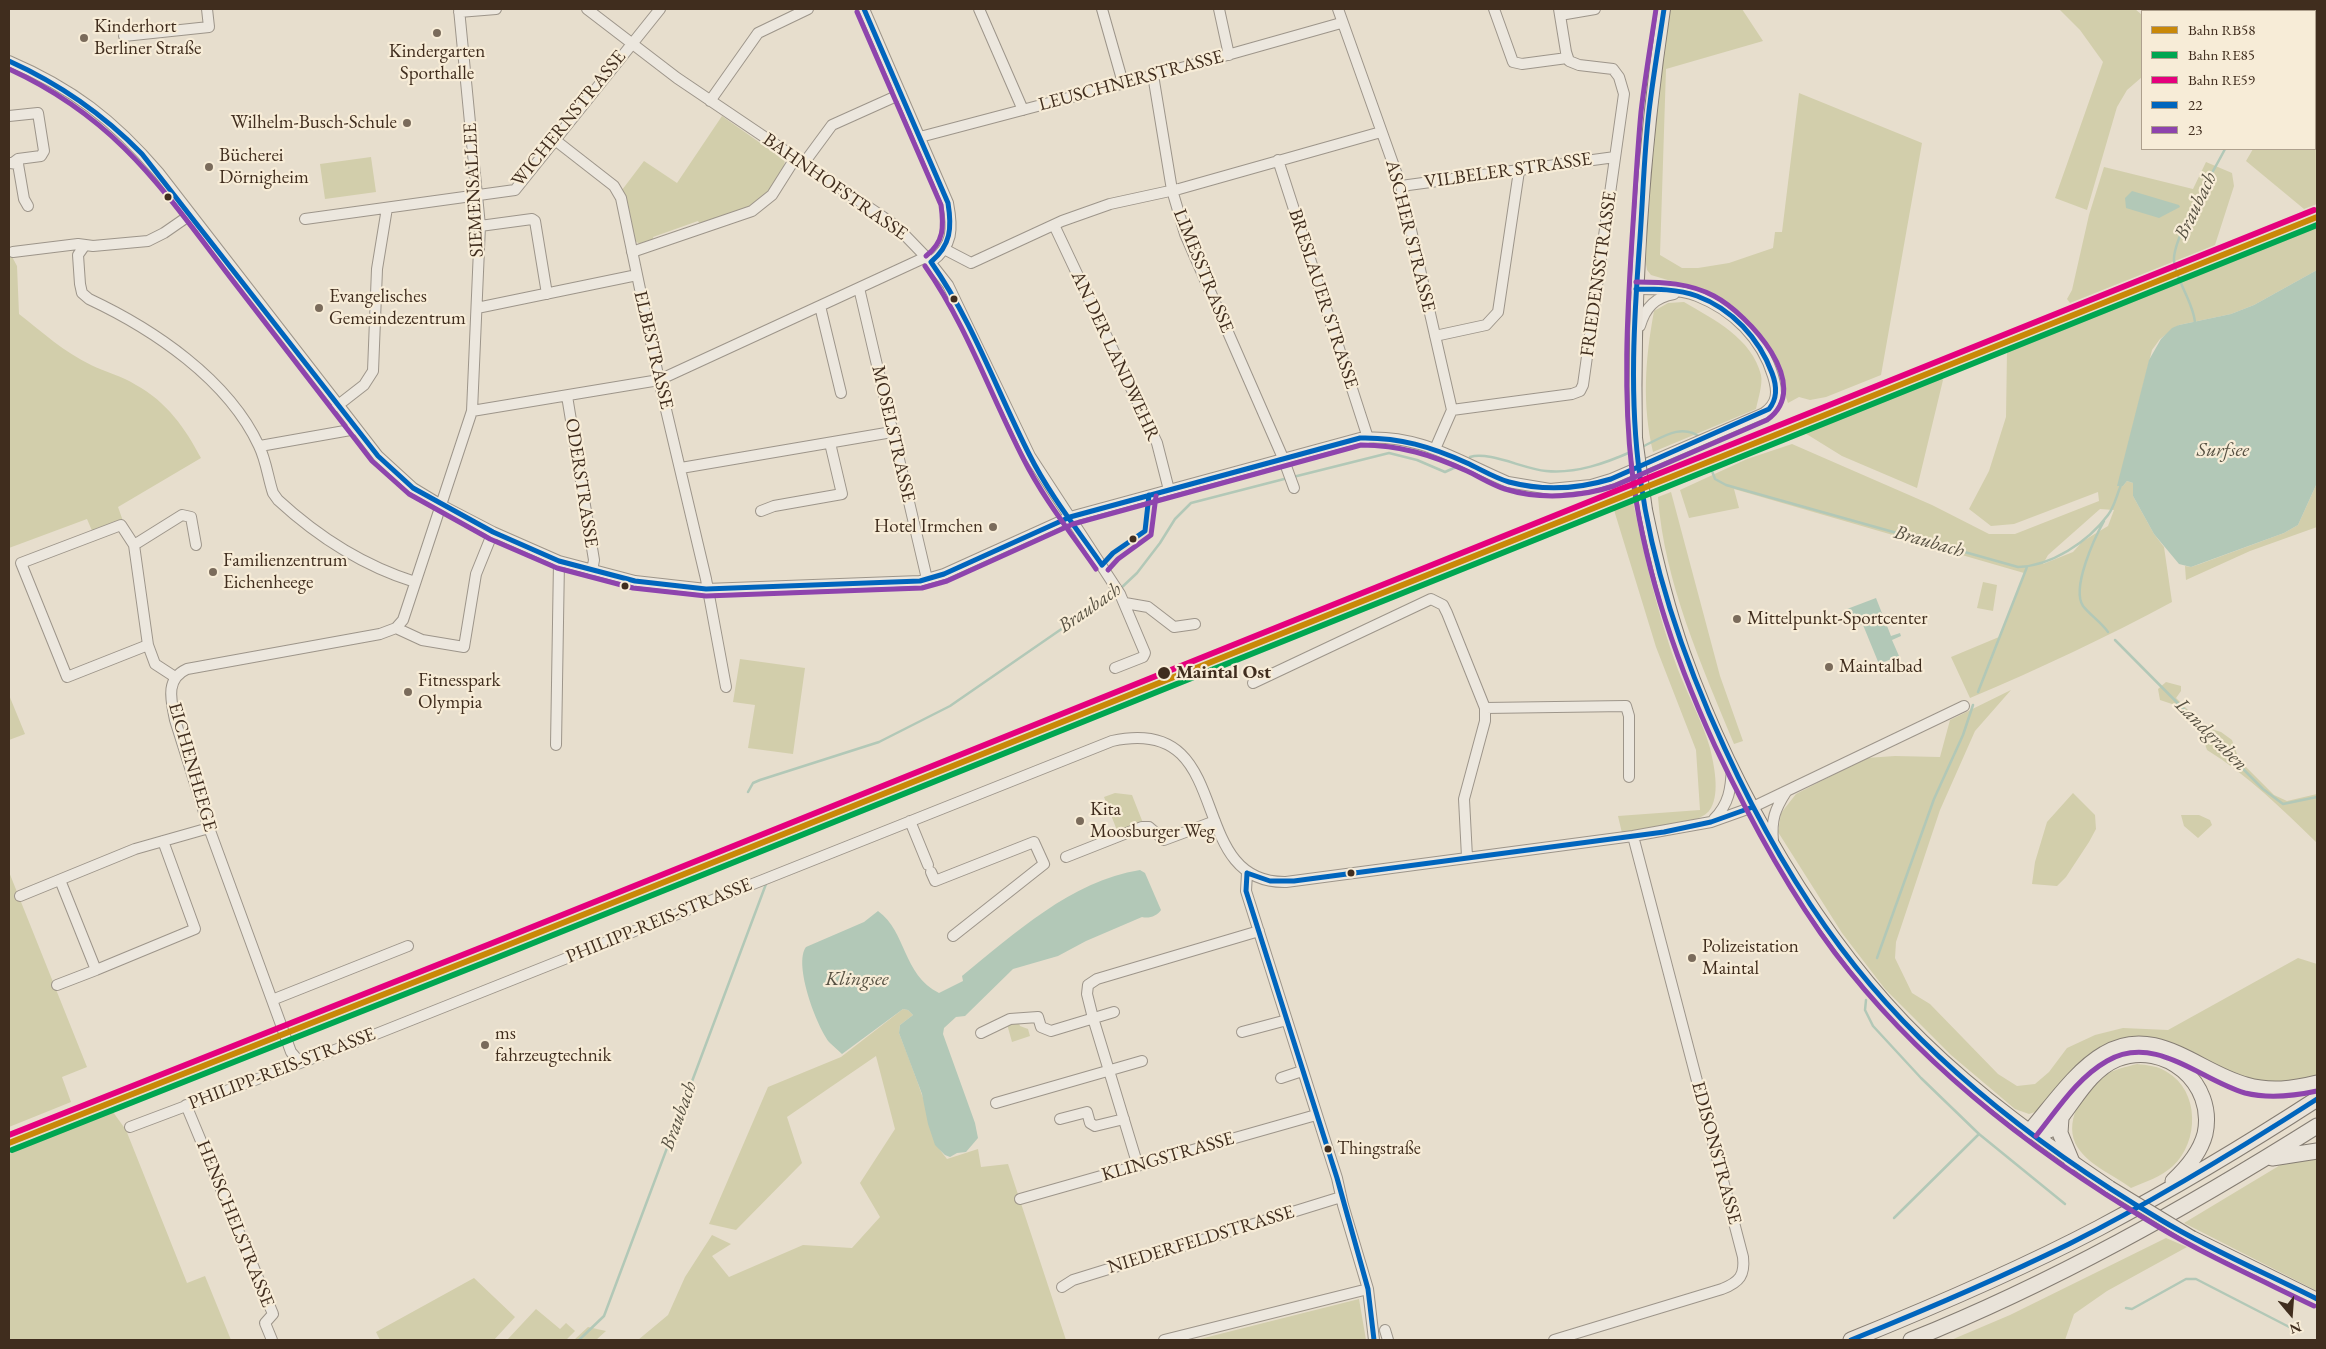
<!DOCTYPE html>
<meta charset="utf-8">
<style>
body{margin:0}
#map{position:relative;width:2326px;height:1349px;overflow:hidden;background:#e7decd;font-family:"EB Garamond",serif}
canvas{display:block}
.frame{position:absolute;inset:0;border:10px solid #402d1e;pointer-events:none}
.legend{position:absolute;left:2141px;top:10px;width:175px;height:140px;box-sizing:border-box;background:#f7ecd7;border:1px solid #aea08d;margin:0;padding:6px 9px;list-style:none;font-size:15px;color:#402d1e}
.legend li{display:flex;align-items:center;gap:10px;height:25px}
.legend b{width:25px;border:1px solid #aea08d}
.north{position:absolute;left:2266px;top:1289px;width:50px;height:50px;-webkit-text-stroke:4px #f7ecd7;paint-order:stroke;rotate:162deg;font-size:14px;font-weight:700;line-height:20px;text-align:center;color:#402d1e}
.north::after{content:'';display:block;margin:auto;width:18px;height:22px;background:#402d1e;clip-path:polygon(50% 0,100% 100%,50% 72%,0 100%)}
</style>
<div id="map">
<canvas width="2326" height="1349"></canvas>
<div class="frame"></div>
<ul class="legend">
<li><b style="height:6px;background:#c98808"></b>Bahn RB58</li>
<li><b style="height:6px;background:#00a651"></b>Bahn RE85</li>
<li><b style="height:6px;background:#e5007d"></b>Bahn RE59</li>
<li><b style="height:6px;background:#0065bd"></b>22</li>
<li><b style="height:6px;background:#8e44ad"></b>23</li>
</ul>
<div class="north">N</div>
</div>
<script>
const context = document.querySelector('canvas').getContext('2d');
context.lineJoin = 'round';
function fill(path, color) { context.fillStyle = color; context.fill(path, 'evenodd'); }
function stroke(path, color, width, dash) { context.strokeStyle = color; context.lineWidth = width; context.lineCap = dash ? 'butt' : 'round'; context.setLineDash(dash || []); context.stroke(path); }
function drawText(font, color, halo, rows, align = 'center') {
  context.font = font + ' "EB Garamond",serif'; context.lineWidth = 4.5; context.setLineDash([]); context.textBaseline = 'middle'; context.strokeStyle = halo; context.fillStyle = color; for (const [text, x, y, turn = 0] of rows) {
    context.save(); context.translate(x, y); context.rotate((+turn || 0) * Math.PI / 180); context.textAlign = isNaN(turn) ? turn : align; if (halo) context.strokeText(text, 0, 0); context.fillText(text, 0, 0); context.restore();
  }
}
const green = new Path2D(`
 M1668 9H1742L1763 41 1666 69 1660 255 1682 268H1698L1729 263 1773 248 1775 232H1782L1799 93 1922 143 1881 375 1826 397 1810 400 1799 397 1788 403 1771 354 1759 334 1731 309 1701 290 1651 275 1647 270 1645 259 1649 173Z
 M2059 9H2135L2142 15V77L2127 90 2117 107 2087 210 2055 198 2103 62 2080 30Z
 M2317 41V204L2304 209 2246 161 2253 149H2315V45Z
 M722 116 773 152 784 156C786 166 783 170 778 178 757 209 734 213 701 226L698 221 653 237 654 242 640 244 633 240 622 190 644 161 677 183Z
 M371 157 376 192 325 199 320 164Z
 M2206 162 2232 173 2234 186 2215 245 2070 303 2067 299 2072 290 2089 215 2104 167 2193 189Z
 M2317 226V270L2254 305 2231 314 2179 325 2160 339 2152 350 2118 486H2123L2127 481 2133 483V496L2154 534 2164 547 2172 602C2107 637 2039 669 1970 698L1951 657 1999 637 2024 573 1734 489 1739 508 1689 518 1680 490 1747 459 1792 444 1932 505 1989 534H2015L2099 501 2098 492 2014 524 1991 526 1969 509 1989 471 2006 417 2007 351ZM2100 509 2114 510 2108 526 2083 541 2073 552 2043 564 2048 555Z
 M9 251 17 266 19 314C42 332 64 352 91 365 105 372 122 376 136 385 167 402 185 428 201 458L118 507 123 521 93 533 87 519 9 548Z
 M1684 302C1713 319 1752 338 1761 375 1763 384 1758 399 1756 409L1653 452C1642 404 1645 360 1654 311L1668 303Z
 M1940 376 1943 380 1917 488 1842 456 1800 430 1856 408V411Z
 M2317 483V527L2250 551 2186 580 2185 566 2191 567 2200 564 2284 533 2298 525Z
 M1671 492 1720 676 1743 741 1734 744C1702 666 1664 582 1658 497Z
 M1633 502C1645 558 1657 613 1677 667 1687 694 1702 720 1710 748 1714 765 1720 792 1711 808 1701 827 1643 830 1622 833L1618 816 1700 810 1696 750 1656 647 1614 510Z
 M1983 582 1997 585 1993 611 1977 608Z
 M740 659 805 668 793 754 748 748 755 705 733 702Z
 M2166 682 2181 686V691L2176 698 2205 727 2221 732 2232 740 2239 760 2274 795 2287 801 2317 794V843C2283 810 2248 775 2207 750L2201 732 2175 705 2160 700 2158 689Z
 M2011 690 1975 731 1940 810 1896 942 1895 958 1912 993 1930 1004 1998 1074 2017 1086 2035 1084 2049 1072 2067 1048 2095 1035 2123 1028 2168 1030 2298 958 2317 964V1075L2271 1085 2230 1075 2161 1039 2128 1037 2097 1049 2062 1082 2038 1111 2029 1114 2015 1109 1951 1055 1885 989 1842 933 1778 832 1781 813 1796 794 1866 758 1895 756 1940 757 1950 720Z
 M9 695 25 734 9 740Z
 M1115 793 1132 795 1143 823 1118 833 1104 797Z
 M2073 793 2095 815 2096 829 2089 842 2066 877 2057 886 2032 884 2035 862 2047 822Z
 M2181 815H2199L2210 820 2212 825 2198 838 2184 826Z
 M9 872 87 1067 62 1077 71 1102 9 1127Z
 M903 1009 908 1010 913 1015 900 1025 899 1033C907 1054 915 1074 922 1095 933 1122 926 1133 947 1159L978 1149 981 1167 1008 1164 1066 1340H638L668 1315 685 1277 712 1235 731 1244 712 1256 729 1277 803 1245 852 1248 880 1217 860 1183 895 1129 876 1056 787 1117 802 1163 736 1230 709 1224 768 1087 841 1057Z
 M1018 1021 1020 1026 1028 1029 1030 1036 1012 1042 1007 1024Z
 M2137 1064C2147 1065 2158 1066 2167 1072 2200 1091 2199 1142 2173 1166 2161 1177 2145 1182 2131 1188 2115 1176 2089 1165 2078 1148 2062 1124 2082 1090 2104 1076 2114 1069 2126 1067 2137 1064Z
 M113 1112 126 1130 187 1283 205 1276 231 1340H9V1154Z
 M2317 1157V1291L2184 1223 2282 1164Z
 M2166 1238 2187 1247 2107 1291 2074 1314 2065 1340H1951L2010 1315Z
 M474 1278 515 1317 494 1340H380L376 1332Z
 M1359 1299 1366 1340H1196Z
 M536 1309 560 1329 566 1323 575 1331 566 1340H507Z
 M588 1327 606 1331 596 1340H574Z`);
const water = new Path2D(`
 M2132 191 2179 205 2180 207 2159 218 2126 208 2125 198Z
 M2317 270V483L2298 525 2284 533 2191 567 2179 564 2154 534 2133 496V483L2127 481 2123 486H2117L2149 360 2161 339 2172 328 2179 325 2231 314 2254 305Z
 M1876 598 1891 636 1900 633 1901 636 1892 640 1899 656 1879 664 1863 625 1845 623 1847 609Z
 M1140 870 1145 873 1161 910C1157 916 1149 919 1142 917L1086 941 1058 956 1013 969 965 1016 956 1017 944 1028 943 1034 975 1123 978 1138 966 1152 957 1153 950 1157 945 1155 935 1145 928 1124 922 1094 899 1033 900 1025 913 1015 908 1010 903 1009 842 1054C838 1050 834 1047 830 1043 817 1028 793 964 806 947L864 922 878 911C907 932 902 974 939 993L963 981 962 976C1014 934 1071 881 1140 870Z`);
const stream = new Path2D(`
 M2288 11 2289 9
 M2195 323C2194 303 2176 281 2174 261 2172 238 2213 173 2225 149
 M1642 447C1661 438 1682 422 1701 438
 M1470 457C1489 451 1524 469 1546 471 1576 474 1606 463 1633 451
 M1712 471 1715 479 1726 485 2018 567C2051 566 2088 542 2108 515 2115 506 2117 493 2122 483
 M1293 477 1389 453 1417 460 1445 472 1456 467
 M2104 521C2095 537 2071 588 2083 606 2090 615 2101 622 2108 632
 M1120 589 1137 573 1160 543 1175 519 1191 503 1288 478
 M2115 640 2263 789 2283 804 2317 797
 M1978 692 2027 567
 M748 792 753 783 760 780 879 742 950 706 1115 592
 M1877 958 1934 799 1963 735 1973 705
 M1866 1000 1865 1010 1873 1026 1921 1078 1979 1134 1894 1218
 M1979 1134 2065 1204
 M2126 1308 2132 1309 2186 1279H2196L2297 1331
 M579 1340 604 1316 766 884`);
const minor = new Path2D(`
 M587 9 677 78 883 217 897 227 926 257 948 285 1030 456 1120 594 1145 653 1143 657 1115 668
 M864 9 948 203C953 229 953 246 931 262
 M979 9 1023 110
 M1102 9 1123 83
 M1219 9 1229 55
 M1338 9 1401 186 1452 410
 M1494 9 1513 62 1522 64 1567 58
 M459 12 496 9
 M1560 15 1595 9
 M124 36 209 27 207 9
 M9 61C72 88 114 120 159 173L378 456 413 488 441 505 493 532 559 561 635 581 706 589 920 581 944 574 1070 517 1360 438C1419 433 1456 460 1508 482L1550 489 1591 485 1611 479 1764 413C1778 403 1778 392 1773 376 1762 339 1733 310 1697 296 1678 289 1656 289 1636 289
 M1153 75 1172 190 1185 234 1283 458 1294 488
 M710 101 758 33 808 9
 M9 116 38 113 44 151 41 156 18 159 14 162
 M920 137 1174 70 1341 23
 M555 140 614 186 621 198 659 380 706 579 726 687
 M1278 160 1368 438
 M10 163 18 164 24 199 28 206
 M804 163 832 125 901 94
 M1401 186 1615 157
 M305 219 515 190 660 9
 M1054 225 1157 443 1169 490
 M480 226 532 219 535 221 547 294
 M85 245 78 255 80 284 82 293 89 299C153 329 228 379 259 446 266 460 268 478 273 493L278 500C317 536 364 566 415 582
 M946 250 971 263 1062 221 1110 204 1179 189 1381 132
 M13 252 78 244 93 246 148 241 164 233 190 215
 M632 252 752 211 772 195 796 157
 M859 288 927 579
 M820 306 841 393
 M477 308 637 275
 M1640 326C1645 308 1655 297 1674 294
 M1435 336 1486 325 1498 312 1519 171
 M567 396 594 560 592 571
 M337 406 364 385 373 371 377 269 387 208
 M472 411 659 380 926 257
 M260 446 356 429
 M1435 449 1452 410 1572 394 1580 391 1583 385 1624 94 1619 77 1613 69 1579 65 1569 61 1566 52 1559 9
 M681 468 892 432
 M761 511 774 506 842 494 830 443
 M134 545 182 515 191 517 196 545
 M1125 603 1148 607 1174 627 1195 624
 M396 628 422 640 464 647 476 574 493 532
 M148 645 67 677 21 563 121 525 134 545 148 645 155 664 175 677
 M1253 683 1431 599 1443 605 1447 613 1485 708V721L1464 799 1467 857
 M1485 708 1626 706 1629 716V777
 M556 745 559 561
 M1714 819C1729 804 1731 789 1732 767
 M910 821 928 865
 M1773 841C1771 820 1775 809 1786 792
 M1066 857 1142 827H1149L1164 840 1215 821
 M931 872 935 881 1034 842 1044 864 953 936
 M1247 873 1246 891 1337 1178 1343 1205 1368 1289 1374 1340
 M60 880 96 970 195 929 163 841
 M20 896 135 849 209 828
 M57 985 96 970
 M272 1000 408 946
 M1242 1032 1287 1020
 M981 1033 1010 1019 1038 1017 1041 1027 1051 1031 1114 1012
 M306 1061 297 1059 291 1052 209 828 175 720C171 700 165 679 187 669L380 634 396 628 403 620 472 411 480 226 459 9
 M1281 1078 1302 1071
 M996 1103 1142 1061
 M186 1105 273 1314 265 1323 272 1340
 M1060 1119 1087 1112 1090 1123 1095 1126 1124 1119
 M130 1127 356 1042 1112 741C1239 713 1182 884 1286 882L1633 836 1711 822 1753 807 1964 706
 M1138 1166 1093 1018 1087 994 1088 985 1097 979 1259 931
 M1020 1199 1316 1115
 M1062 1287 1073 1280 1341 1197
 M1385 1330 1388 1340
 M1164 1340 1368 1289
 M1554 1340 1722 1289C1740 1282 1745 1275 1743 1257L1633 836`);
const major = new Path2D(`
 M1636 438C1633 294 1643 151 1664 9
 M1646 510C1656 558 1668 607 1684 653 1733 790 1819 940 1923 1041 1979 1096 2045 1143 2110 1187
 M2192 1237 2317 1299`);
const highway = new Path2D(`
 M2061 1118 2060 1133 2072 1162
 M2030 1131C2036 1132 2043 1133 2049 1130 2055 1126 2060 1119 2064 1113 2079 1093 2093 1069 2117 1059 2165 1040 2216 1083 2205 1134 2200 1153 2187 1168 2173 1181
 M2030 1131C2051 1107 2076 1070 2104 1054 2155 1023 2198 1072 2246 1085 2270 1092 2293 1089 2317 1083
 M2272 1158 2317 1151
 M1851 1340C1935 1306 2019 1270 2099 1228 2174 1188 2246 1145 2317 1099
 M1911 1340C2053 1283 2188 1207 2317 1126`);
const majorBridge = new Path2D(`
 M1636 438 1646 510
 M2110 1187 2192 1237`);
const bus1 = new Path2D(`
 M864 9 948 203C952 228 951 245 931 262
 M1664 9C1659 43 1653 77 1649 111 1644 154 1643 196 1640 238 1634 318 1629 398 1640 477 1653 572 1685 663 1725 749 1757 819 1795 887 1841 948 1925 1060 2041 1149 2161 1220 2211 1250 2265 1273 2317 1299
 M9 61C60 84 103 114 142 154L378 456 413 488 493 532 559 561 635 581 706 589 920 581 944 574 1070 517 1360 438C1399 437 1432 447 1467 463 1480 469 1495 478 1509 482 1543 491 1578 489 1611 479L1769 409C1778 398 1777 386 1772 373 1759 338 1732 309 1697 296 1678 289 1656 289 1636 289
 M931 262C973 322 996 389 1029 454 1049 494 1077 529 1102 565
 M1102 565 1113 553 1145 531 1149 495
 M1247 873 1270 881H1294L1664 832 1711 822 1753 807
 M1247 873 1246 891 1337 1178 1368 1289 1374 1340
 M1851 1340C1925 1310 1998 1279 2069 1244 2154 1201 2236 1151 2317 1099`);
const bus2 = new Path2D(`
 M1656 9C1651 43 1645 77 1641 112 1637 154 1635 197 1632 239 1627 317 1623 394 1632 471 1643 566 1675 659 1715 746 1749 818 1787 889 1835 953 1920 1065 2037 1155 2157 1226 2207 1256 2261 1280 2314 1306
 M857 12 941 205C944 227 944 242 926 256
 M9 69C118 119 163 190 233 281 280 341 326 401 372 461L409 494 490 539 557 568 633 588 706 596 922 588 947 581 1073 524 1361 445C1400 445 1432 455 1467 471 1480 477 1492 485 1505 489 1540 500 1580 497 1614 486L1767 420C1815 386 1748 314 1714 296 1690 283 1663 282 1636 282
 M925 266C967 326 990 394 1023 458 1043 498 1071 533 1096 569
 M1108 570 1118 559 1151 535 1156 496
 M2036 1136C2057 1110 2077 1078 2107 1061 2155 1033 2200 1080 2245 1093 2269 1099 2294 1096 2317 1091`);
const rail1 = new Path2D(`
 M9 1143 493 951 2317 217`);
const rail2 = new Path2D(`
 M12 1150 496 958 2317 225`);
const rail3 = new Path2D(`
 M9 1135 490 944 2314 210`);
const markers = [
 [437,33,5,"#7a6b5b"],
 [84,38,5,"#7a6b5b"],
 [407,123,5,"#7a6b5b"],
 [209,167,5,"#7a6b5b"],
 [168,197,4.5,"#402d1e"],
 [954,299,4.5,"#402d1e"],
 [319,308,5,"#7a6b5b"],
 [993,527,5,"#7a6b5b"],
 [1133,539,4.5,"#402d1e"],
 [213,572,5,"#7a6b5b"],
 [625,586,4.5,"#402d1e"],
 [1737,619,5,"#7a6b5b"],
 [1829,667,5,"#7a6b5b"],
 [1164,673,7,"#402d1e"],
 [408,692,5,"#7a6b5b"],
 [1080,821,5,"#7a6b5b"],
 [1351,873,4.5,"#402d1e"],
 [1692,958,5,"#7a6b5b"],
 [485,1045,5,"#7a6b5b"],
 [1328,1149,4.5,"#402d1e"]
];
const busNames = [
 ["Thingstraße",1337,1149]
];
const poiNames = [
 ["Kinderhort",94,27],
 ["Berliner Straße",94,49],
 ["Kindergarten",437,52,"center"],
 ["Sporthalle",437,74,"center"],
 ["Wilhelm-Busch-Schule",397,123,"right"],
 ["Bücherei",219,156],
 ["Dörnigheim",219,178],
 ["Evangelisches",329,297],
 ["Gemeindezentrum",329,319],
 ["Hotel Irmchen",983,527,"right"],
 ["Familienzentrum",223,561],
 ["Eichenheege",223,583],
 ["Mittelpunkt-Sportcenter",1747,619],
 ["Maintalbad",1839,667],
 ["Fitnesspark",418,681],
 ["Olympia",418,703],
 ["Kita",1090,810],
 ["Moosburger Weg",1090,832],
 ["Polizeistation",1702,947],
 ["Maintal",1702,969],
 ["ms",495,1034],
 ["fahrzeugtechnik",495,1056]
];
const streetNames = [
 ["LEUSCHNERSTRASSE",1131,81,-15],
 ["WICHERNSTRASSE",569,119,-51],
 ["VILBELER STRASSE",1508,171,-8],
 ["BAHNHOFSTRASSE",835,187,35],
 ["SIEMENSALLEE",474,190,-93],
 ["ASCHER STRASSE",1410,236,76],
 ["LIMESSTRASSE",1203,271,68],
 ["FRIEDENSSTRASSE",1599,274,-82],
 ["BRESLAUER STRASSE",1323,299,72],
 ["ELBESTRASSE",653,350,77],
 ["AN DER LANDWEHR",1115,356,65],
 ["MOSELSTRASSE",893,434,77],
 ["ODERSTRASSE",581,483,81],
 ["EICHENHEEGE",192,767,74],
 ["PHILIPP-REIS-STRASSE",659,921,-22],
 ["PHILIPP-REIS-STRASSE",282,1069,-21],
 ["EDISONSTRASSE",1716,1153,75],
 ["KLINGSTRASSE",1168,1157,-16],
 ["HENSCHELSTRASSE",235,1224,68],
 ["NIEDERFELDSTRASSE",1201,1240,-17]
];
const stopNames = [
 ["Maintal Ost",1176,673]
];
const waterNames = [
 ["Braubach",2196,206,-64],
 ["Surfsee",2223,451],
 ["Braubach",1929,542,16],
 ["Braubach",1090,608,-35],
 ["Landgraben",2211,735,45],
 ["Klingsee",857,980],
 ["Braubach",679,1116,-70]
];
fill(green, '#d2ceab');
fill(water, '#b2c8b7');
stroke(stream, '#b2c8b7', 2.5);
stroke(minor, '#9d958a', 12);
stroke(major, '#857d73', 14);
stroke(highway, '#857d73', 17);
stroke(minor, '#ece7de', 10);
stroke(major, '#e9e3d9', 12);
stroke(highway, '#e9e3d9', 15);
stroke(majorBridge, '#857d73', 14, []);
stroke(majorBridge, '#e9e3d9', 12);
stroke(bus1, '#0065bd', 5);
stroke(bus2, '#8e44ad', 5);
stroke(rail1, '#c98808', 6);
stroke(rail2, '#00a651', 6);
stroke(rail3, '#e5007d', 6);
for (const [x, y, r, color] of markers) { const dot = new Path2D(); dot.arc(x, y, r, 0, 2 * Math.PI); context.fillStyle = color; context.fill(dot); stroke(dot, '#f7ecd7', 2); }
drawText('18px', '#402d1e', '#f7ecd7', busNames, 'left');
drawText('19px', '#402d1e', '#f7ecd7', poiNames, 'left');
drawText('19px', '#402d1e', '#f7ecd7', streetNames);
drawText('bold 19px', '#402d1e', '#f7ecd7', stopNames, 'left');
drawText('italic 20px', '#575142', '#f7ecd7', waterNames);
</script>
